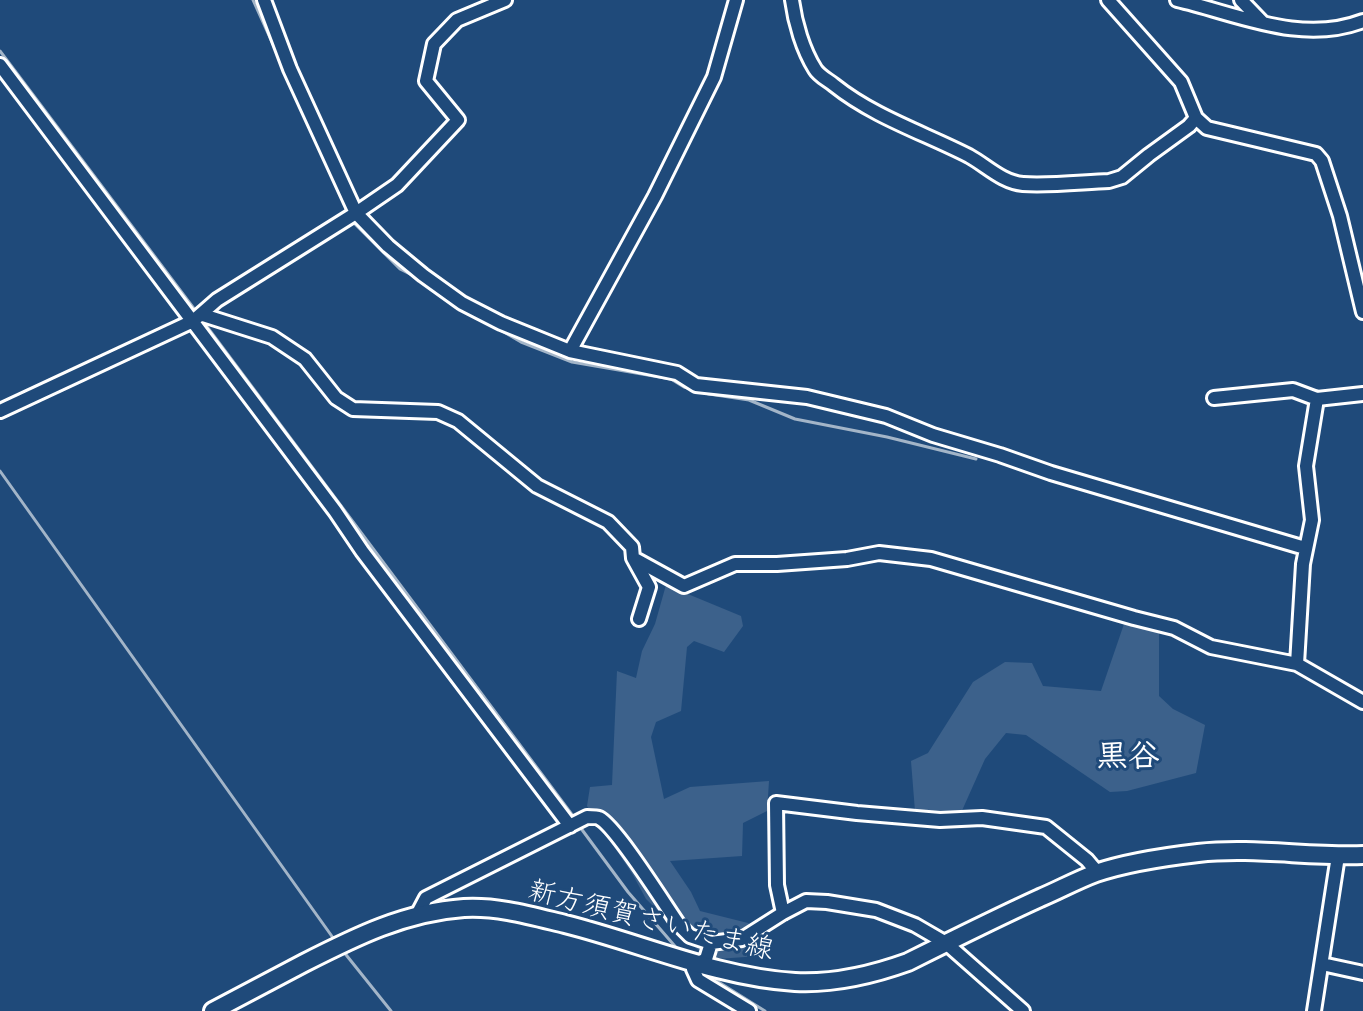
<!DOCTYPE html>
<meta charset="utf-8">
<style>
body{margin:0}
canvas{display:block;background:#1f4a7a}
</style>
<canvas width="1363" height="1011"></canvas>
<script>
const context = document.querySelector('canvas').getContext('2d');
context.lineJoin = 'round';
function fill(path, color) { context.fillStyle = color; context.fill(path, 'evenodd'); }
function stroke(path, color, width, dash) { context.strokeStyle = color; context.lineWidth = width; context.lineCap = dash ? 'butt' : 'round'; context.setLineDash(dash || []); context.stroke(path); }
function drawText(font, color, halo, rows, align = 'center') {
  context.font = font + ' Mali,"Klee One",sans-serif'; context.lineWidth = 6; context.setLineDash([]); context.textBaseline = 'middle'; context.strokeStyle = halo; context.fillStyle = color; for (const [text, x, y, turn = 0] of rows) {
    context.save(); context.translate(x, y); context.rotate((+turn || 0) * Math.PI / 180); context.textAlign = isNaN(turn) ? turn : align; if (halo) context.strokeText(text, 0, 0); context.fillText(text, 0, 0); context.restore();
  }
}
const green = new Path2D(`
 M666 585 741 616 743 626 724 652 694 641 687 647 681 711 656 722 651 737 664 799 690 787 769 781 767 811 743 823 742 856 670 861 691 892 700 911 748 923 772 940 759 956 717 959 698 950 646 899 633 875 587 806 590 787 612 785 617 671 636 678 642 651 655 624Z
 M1124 624 1159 631V696L1173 709 1205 725 1196 773 1127 791 1110 792 1026 735 1006 733 985 759 960 815 915 811 911 761 928 753 973 682 1005 662 1032 663 1043 686 1101 691Z`);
const stream = new Path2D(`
 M253 0 348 211
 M0 51 198 314
 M353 222 400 269 416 277
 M202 320 576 820
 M497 328 521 342 572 362 671 379 684 387 709 394 749 400 795 419 887 437 976 459
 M0 471 336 942
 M580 827 628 892 680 952
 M343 951 391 1011
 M704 973 765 1011`);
const minor = new Path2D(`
 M264 0 290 69 356 213 388 246 423 275 462 303 501 323 570 351 677 373 696 385 807 397 886 416 933 435 1000 455 1051 473 1305 548
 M792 0C795 23 803 50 815 69 819 76 828 80 834 85 874 117 924 133 969 156 987 166 1002 182 1023 184 1048 186 1083 182 1109 181L1122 177 1149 155 1189 126 1196 118
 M1108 0 1181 82 1196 118 1207 128 1316 154 1322 161 1340 216 1363 312
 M1177 0C1238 14 1301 45 1363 21
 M1241 0 1262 22
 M0 65 335 511 362 551 570 826
 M203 315 272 337 305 359 336 398 353 409 438 412 458 421 537 486 608 522 632 547 633 558 649 587 639 619
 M570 351 655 196 714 77 736 0
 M1214 398 1293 390 1317 399
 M0 411 193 321 217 300 356 213 397 185 458 120 426 81 434 44 457 20 505 0
 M633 558 684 586 735 564H777L847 559 879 553 931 559 1134 618 1174 628 1211 647 1297 664 1363 702
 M1297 664 1303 564 1312 520 1306 466 1317 399 1363 394
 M783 913 777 885 776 803 857 813 940 820 982 818 1046 827 1087 860 1098 873
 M417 915 426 898 587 817C590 817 597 817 599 818 616 826 665 905 679 925L690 936 711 943
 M1322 964 1363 973
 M749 1011 698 980 693 969 698 963 706 959 711 943 742 939 783 913 806 901 827 902 876 910 915 925 946 943 1023 1011
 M1314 1011 1338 856`);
const major = new Path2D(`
 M213 1011C243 995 274 979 304 963 355 937 405 912 464 908 498 906 532 916 565 924 641 943 716 977 795 982 834 984 872 975 908 962 952 940 996 918 1040 898 1059 890 1077 880 1096 873 1128 862 1164 857 1198 853 1253 847 1308 857 1363 855`);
const streetNames = [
 ["新方須賀さいたま線",651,920,14]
];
const quarterNames = [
 ["黒谷",1128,756]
];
fill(green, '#3c618b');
stroke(stream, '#a3b5c8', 3);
stroke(minor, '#fff', 18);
stroke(major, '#fff', 22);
stroke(minor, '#1f4a7a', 12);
stroke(major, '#1f4a7a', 16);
drawText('28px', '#fff', '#1f4a7a', streetNames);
drawText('bold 32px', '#fff', '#1f4a7a', quarterNames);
</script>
